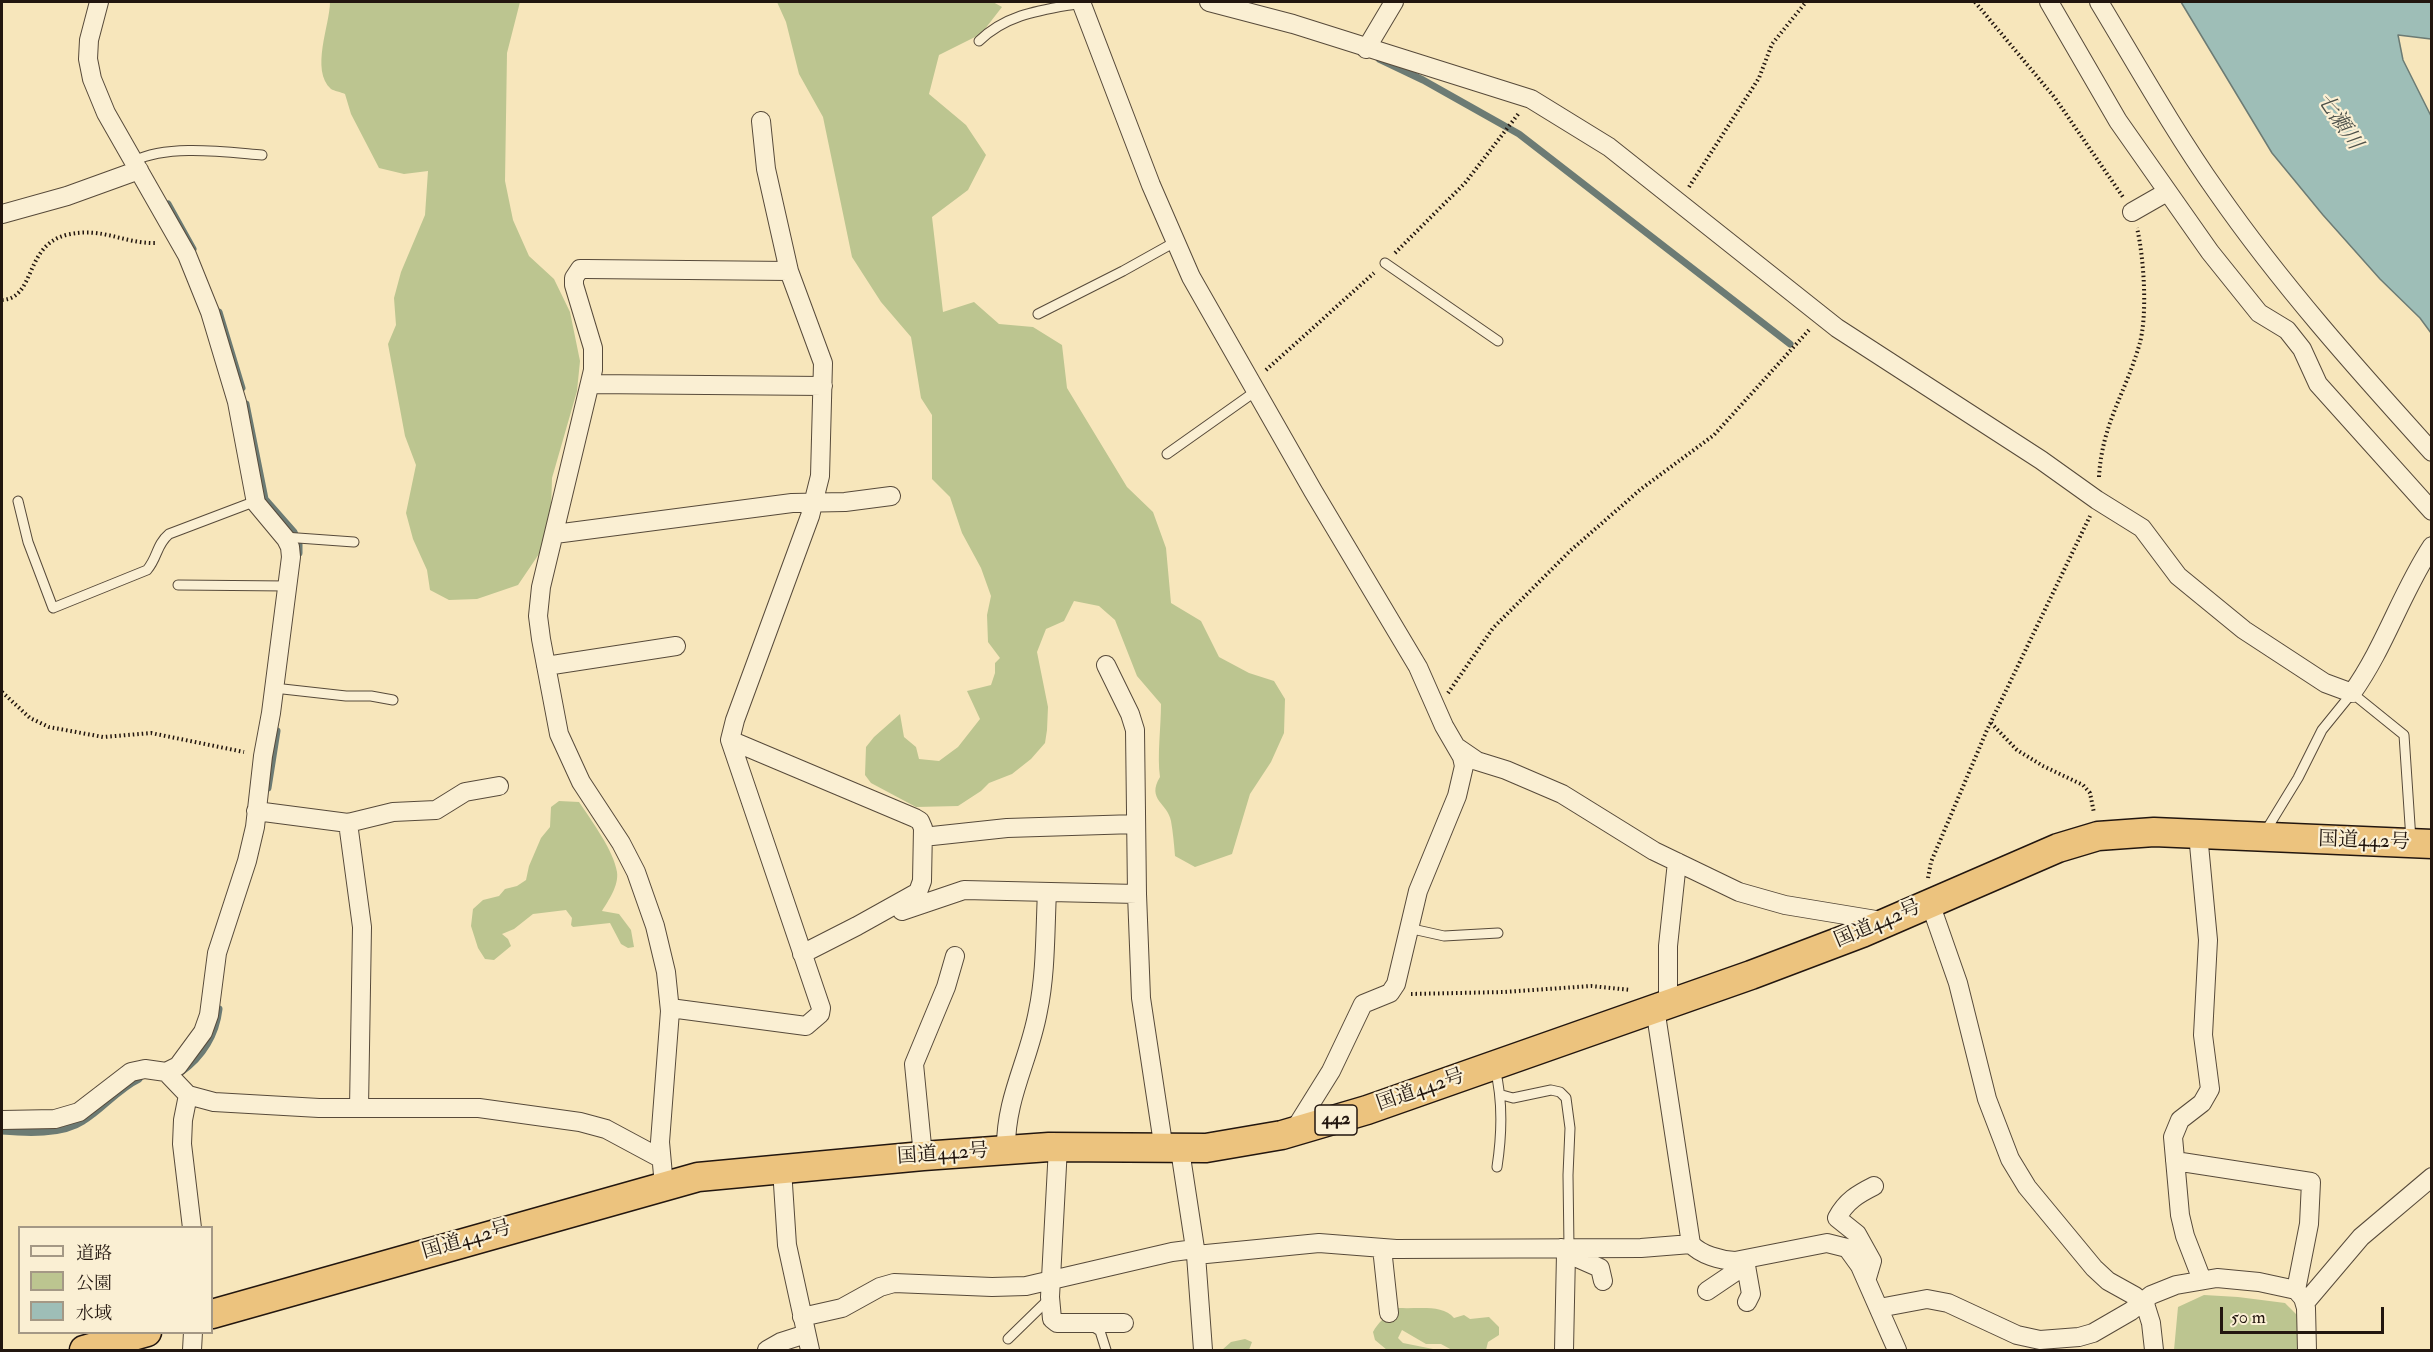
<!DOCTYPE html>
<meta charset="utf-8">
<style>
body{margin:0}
#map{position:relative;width:2433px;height:1352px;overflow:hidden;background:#f7e6bb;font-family:"IM FELL Double Pica","Noto Serif JP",serif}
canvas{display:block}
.frame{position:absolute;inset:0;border:3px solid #22160f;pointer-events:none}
.legend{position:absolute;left:18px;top:1226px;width:195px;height:108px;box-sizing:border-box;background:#faefd3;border:2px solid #a49885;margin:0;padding:8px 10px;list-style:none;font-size:18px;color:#22160f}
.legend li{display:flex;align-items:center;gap:12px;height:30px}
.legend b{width:30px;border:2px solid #a49885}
.scale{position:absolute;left:2220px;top:1307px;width:164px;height:27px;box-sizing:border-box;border:3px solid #22160f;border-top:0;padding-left:8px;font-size:18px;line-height:21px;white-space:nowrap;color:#22160f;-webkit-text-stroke:4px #faefd3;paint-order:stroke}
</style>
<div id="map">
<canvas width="2433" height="1352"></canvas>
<div class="frame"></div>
<ul class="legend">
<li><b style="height:8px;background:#faefd3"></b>道路</li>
<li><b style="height:16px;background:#bcc590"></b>公園</li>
<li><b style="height:16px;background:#9ebeb7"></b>水域</li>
</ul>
<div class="scale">50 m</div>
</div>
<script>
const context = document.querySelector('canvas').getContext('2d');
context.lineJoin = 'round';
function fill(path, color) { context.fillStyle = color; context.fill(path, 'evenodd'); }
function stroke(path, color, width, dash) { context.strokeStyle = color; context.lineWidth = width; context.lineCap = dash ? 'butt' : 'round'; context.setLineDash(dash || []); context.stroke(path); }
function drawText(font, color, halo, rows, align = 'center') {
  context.font = font + ' "IM FELL Double Pica","Noto Serif JP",serif'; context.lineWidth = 4.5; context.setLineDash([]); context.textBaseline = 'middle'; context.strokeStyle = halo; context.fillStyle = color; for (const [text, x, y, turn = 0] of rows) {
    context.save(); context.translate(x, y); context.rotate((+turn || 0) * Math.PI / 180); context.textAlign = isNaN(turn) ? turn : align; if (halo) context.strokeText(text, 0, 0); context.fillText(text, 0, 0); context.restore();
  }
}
const green = new Path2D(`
 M330 2H520L507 53 505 181 513 220 529 256 554 279 570 312 580 361 577 391 552 478 551 510 541 551 518 585 477 599 449 600 430 590 427 570 413 539 406 513 416 465 405 436 388 344 396 325 394 298 401 272 425 215 428 171 404 174 379 168 351 114 345 94C341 92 334 91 331 89 310 70 330 25 330 2Z
 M777 2H993L1002 7 981 34 939 55 929 94 966 125 986 155 968 190 932 217 943 312 974 302 999 324 1033 327 1062 345 1067 388 1127 487 1153 512 1166 548 1171 603 1201 621 1219 657 1249 673 1274 681 1285 699 1284 733 1271 762 1250 794 1232 854 1195 867 1175 856C1174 844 1173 832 1171 821 1168 803 1146 800 1160 777 1157 756 1161 727 1161 704L1137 676 1115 620 1099 606 1074 601 1064 621 1046 629 1037 652 1048 707 1047 730 1045 743 1031 759 1012 774 989 783 981 791 958 806 916 807 871 783 865 775 866 747 874 737 900 714 904 737 916 747 919 759 939 761 958 747 980 719 967 691 991 685 995 673V663L1000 658 988 642 987 615 991 596 981 568 962 533 950 497 932 479V415L921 398 911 337 881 302 852 257 823 117 799 74 786 22Z
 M559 801 579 802C591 820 614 851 617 872 619 886 608 901 602 911L619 914 631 930 634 947 628 948 621 944 610 923 573 927 571 925 572 918 566 910 533 914 514 929 502 934 508 939 511 946 494 960 485 959 478 948 471 926 473 909 483 900 499 896 505 889 517 886 526 880 529 866 541 838 550 827 551 807Z
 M2204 1295 2238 1297 2285 1303 2298 1316 2301 1350H2174L2178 1307Z
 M1392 1307C1411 1311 1441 1302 1454 1318L1464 1315 1470 1319 1489 1317 1499 1327V1335L1488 1342 1486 1350H1452L1441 1344H1426L1402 1330 1398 1338 1403 1343 1438 1350H1387L1375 1340 1373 1332C1378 1322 1386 1318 1392 1307Z
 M1245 1339 1252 1342 1249 1350H1222L1231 1342Z`);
const water = new Path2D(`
 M2181 2H2431V39L2398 35 2403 60 2431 116V333L2420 318 2380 279 2323 215 2272 153Z`);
const stream = new Path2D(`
 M1379 59 1423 80 1519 134 1790 344
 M168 204 193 249
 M219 312 242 388
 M246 404 265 499 294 532 299 544V553
 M268 788 277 731
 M181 1072C203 1057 216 1034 219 1009
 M2 1131C26 1133 62 1135 83 1121 103 1109 118 1089 139 1079`);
const path = new Path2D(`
 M1975 2 2055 98 2123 197
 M1689 187 1759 78 1772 44 1806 2
 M1395 253 1465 183 1519 113
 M2 300C36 298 24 246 66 235 102 226 123 244 157 243
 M1266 370 1374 273
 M2099 477C2102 424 2125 394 2139 346 2148 317 2144 258 2137 228
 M2 692 30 718 49 727 103 737 151 733 244 752
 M1448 693 1493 628 1570 551 1641 489 1714 435 1809 330
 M1991 723 2017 750 2043 766 2083 785 2090 793 2094 813
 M1928 878 1931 862 1987 730 2090 516
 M1411 994 1504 992 1591 986 1631 990`);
const service = new Path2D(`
 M979 41C1008 13 1043 10 1081 3
 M134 161C168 144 225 152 262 155
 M1385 263 1498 341
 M1038 314 1123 271 1175 242
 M1167 454 1256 391
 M18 501 28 542 53 608 147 570C158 557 156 545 169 534L256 501
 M284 537 354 542
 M178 585 287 586
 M274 688 346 696H371L393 700
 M2265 832 2298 778 2322 730 2352 693 2404 735 2411 840
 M1408 928 1444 936 1498 933
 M1495 1069C1503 1100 1502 1134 1497 1167
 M1502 1095 1513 1098 1551 1090 1560 1092 1566 1098 1570 1128 1568 1175 1569 1247
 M1092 1326 1100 1331 1106 1350
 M1008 1339 1049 1299`);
const minor = new Path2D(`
 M1081 2 1151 185 1191 277 1313 491 1418 667 1444 726 1462 757 1464 766 1457 796 1418 891 1396 984 1390 993 1363 1004 1331 1071 1293 1132
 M1209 2 1293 24 1531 99 1609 147 1837 328 2041 460 2097 500 2142 528 2178 576 2244 630 2325 683 2352 693C2385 647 2401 593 2432 546
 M2049 2 2118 121 2210 252 2259 313 2287 330 2302 349 2318 384 2432 511
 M2099 2C2137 65 2174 131 2217 192 2281 284 2356 368 2432 452
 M1366 49 1394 2
 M761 121 766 169 789 271
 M2132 212 2167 192
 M2 214 67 196 139 170
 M591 384 823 386
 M555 534 792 503 845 502 891 496
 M1106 665 1130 714 1135 730 1137 894 1141 998 1164 1150
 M546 666 676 646
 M730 740 915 818 920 821 923 828 922 881 918 892 857 926 802 954
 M1458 748 1477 761 1506 770 1562 794 1654 851 1739 892 1785 905 1882 921
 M256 811 348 823 393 812 436 810 465 792 499 786
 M348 823 362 927 359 1108
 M2198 834 2208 940 2203 1035 2210 1089 2202 1103 2180 1120 2173 1137 2180 1215 2185 1236 2202 1280
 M923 837 1007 828 1136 824
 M1930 903 1958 983 1987 1099 2010 1159 2027 1187 2094 1268 2108 1281 2135 1296 2146 1307 2151 1323 2154 1350
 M902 911 964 890 1137 894
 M1668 1003V946L1677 862
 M1655 1008 1691 1244C1701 1255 1720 1260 1735 1261L1827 1243 1847 1248 1860 1266 1897 1350
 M166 1072 188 1095 214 1102 319 1108H479L580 1122 606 1129 660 1158
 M188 1095 183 1120 182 1144 192 1228
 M2 1120 55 1119 79 1112 131 1072 145 1069 166 1072 178 1066 203 1032 209 1015 217 953 247 861 255 827 263 756 271 713 291 557 290 547 286 539 256 503 237 402 210 312 187 255 106 113 92 79 88 59 89 40 99 2
 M1058 1147 1050 1297 1052 1319 1057 1323H1124
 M1006 1150C1005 1098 1029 1061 1038 1011 1046 973 1045 931 1047 892
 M1180 1150 1196 1255 1203 1350
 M923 1156 914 1064 946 987 955 956
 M2175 1161 2311 1182 2309 1224 2296 1290
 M782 1169 787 1245 810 1350
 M664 1186 660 1142 670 1011 666 972 655 926 636 872 621 843 581 782 559 734 541 639 538 616 541 587 593 370V348L574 285V278L580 269H586L789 271 823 363 820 476 810 516 735 720 730 740 821 1008 820 1014 806 1026 670 1008
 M1382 1248 1389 1313
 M1561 1248 1566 1253 1600 1268 1603 1281
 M1196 1255 1319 1243 1396 1249 1641 1248 1691 1244
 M1745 1260 1751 1294 1747 1302
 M1867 1278 1872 1261 1857 1234 1837 1218C1846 1201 1858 1194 1874 1186
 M1707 1291 1744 1266
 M2305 1303 2361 1237 2432 1177
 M1879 1308 1927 1299 1948 1303 2017 1335 2040 1340 2079 1337 2093 1333 2131 1311 2151 1295 2176 1285 2217 1278 2259 1282 2296 1290 2303 1298 2306 1308 2307 1350
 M802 1317 842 1308 880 1287 894 1283 992 1287 1026 1286 1172 1252 1195 1249
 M192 1350 193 1332
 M767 1350 781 1342 806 1334
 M1564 1350 1566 1253`);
const trunk = new Path2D(`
 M212 1314 698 1177 923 1156 1049 1147 1206 1148 1282 1135 1367 1110 1751 975 1862 933 2058 848 2098 836 2154 832 2432 844
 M84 1350 147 1332`);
const shields = [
 [1336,1120,42]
];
const shieldNames = [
 ["442",1336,1120]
];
const streetNames = [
 ["国道442号",2364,842,2],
 ["国道442号",1878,925,-23],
 ["国道442号",1421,1091,-19],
 ["国道442号",943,1155,-4],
 ["国道442号",467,1241,-16]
];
const waterNames = [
 ["七瀬川",2338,122,56]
];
fill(green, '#bcc590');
fill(water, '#9ebeb7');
stroke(water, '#6c7b74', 1.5);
stroke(stream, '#6c7b74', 7);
stroke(service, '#574a3a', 11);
stroke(minor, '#574a3a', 20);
stroke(trunk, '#22160f', 31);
stroke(path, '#22160f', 4, [1.5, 3]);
stroke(service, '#faefd3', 9);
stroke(minor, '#faefd3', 18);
stroke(trunk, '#ecc37e', 28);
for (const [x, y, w] of shields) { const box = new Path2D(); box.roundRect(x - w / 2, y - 15, w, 30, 4.5); context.fillStyle = '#faefd3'; context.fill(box); stroke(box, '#22160f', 1.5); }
drawText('bold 18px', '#22160f', null, shieldNames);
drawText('20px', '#22160f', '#faefd3', streetNames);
drawText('italic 21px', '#4d514a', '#faefd3', waterNames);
</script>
